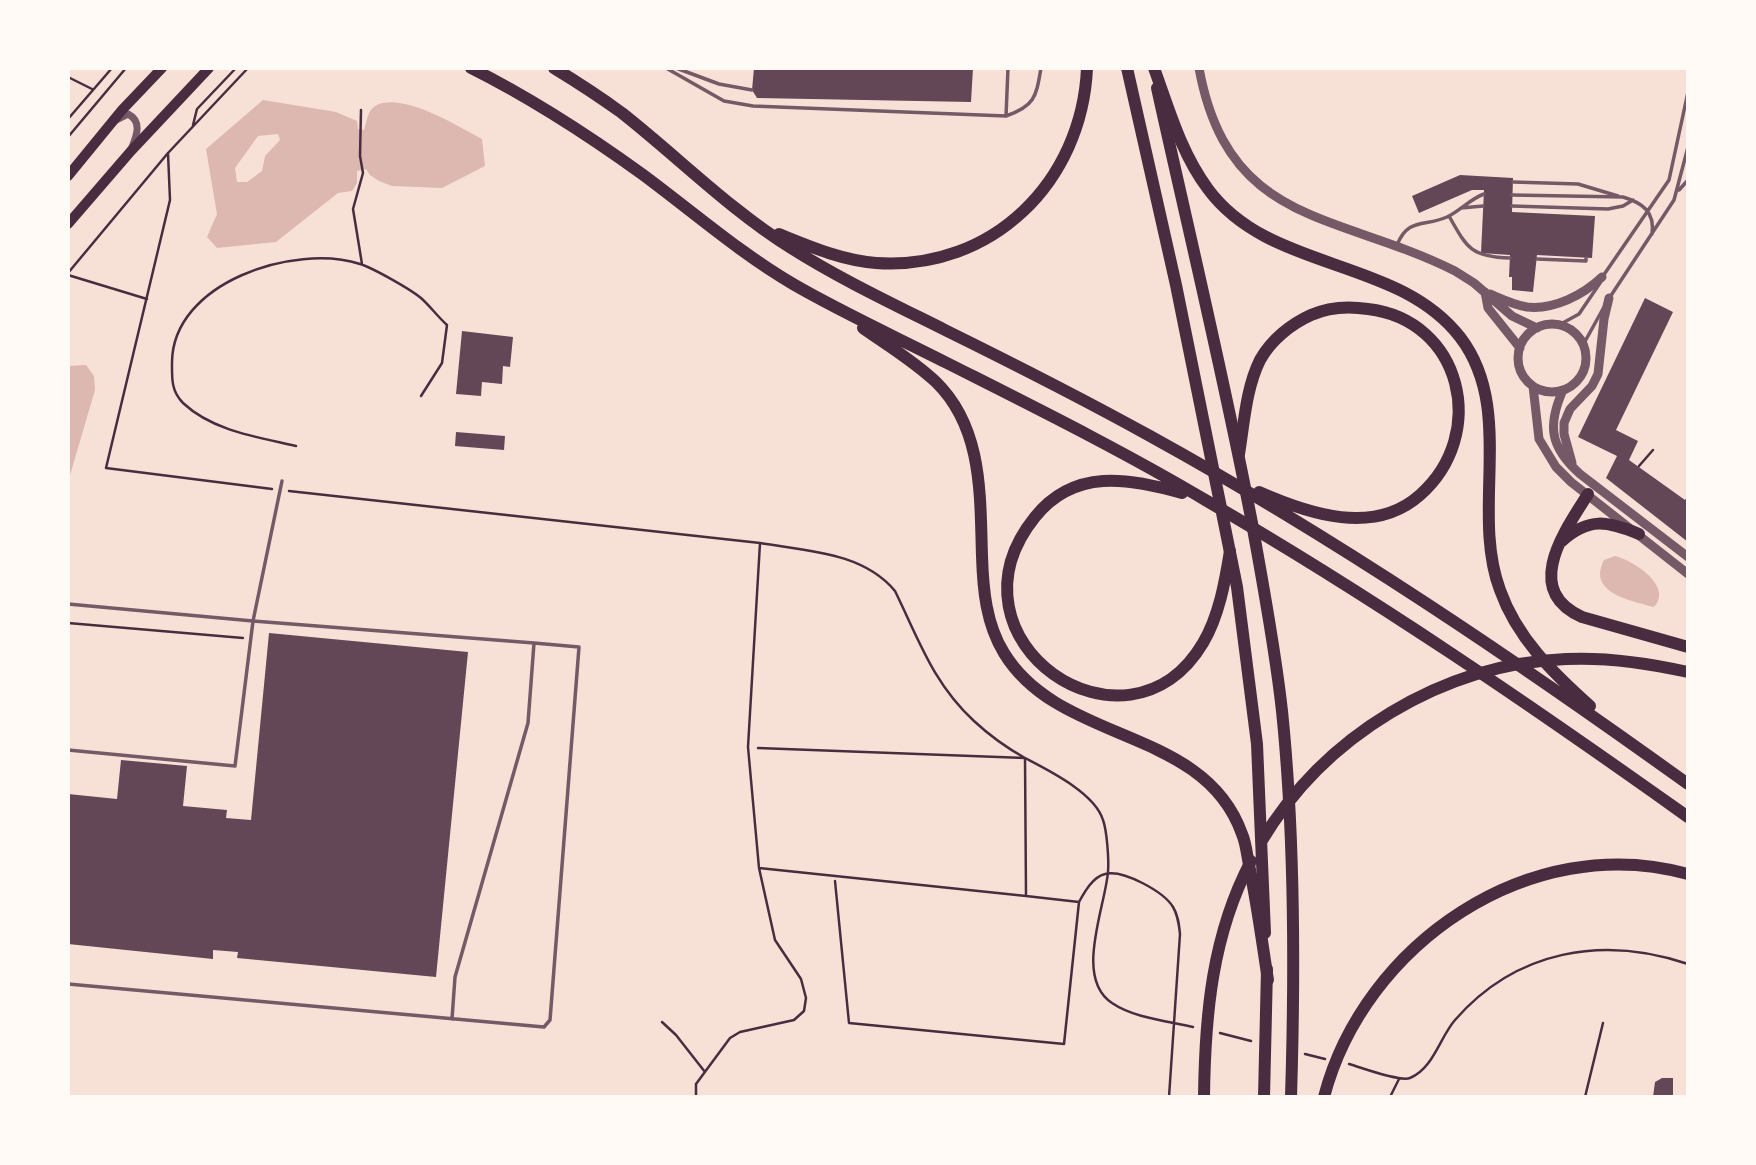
<!DOCTYPE html>
<style>
body{margin:0}
#map{position:relative;width:1756px;height:1165px;overflow:hidden;background:#f7e1d7;font-family:"Source Sans 3",sans-serif}
canvas{display:block}
.frame{position:absolute;inset:0;border:70px solid #fffaf5;pointer-events:none}
</style>
<div id="map">
<canvas width="1756" height="1165"></canvas>
<div class="frame"></div>
</div>
<script>
const context = document.querySelector('canvas').getContext('2d');
context.lineJoin = 'round';
function fill(path, color) { context.fillStyle = color; context.fill(path, 'evenodd'); }
function stroke(path, color, width, dash) { context.strokeStyle = color; context.lineWidth = width; context.lineCap = dash ? 'butt' : 'round'; context.setLineDash(dash || []); context.stroke(path); }
const water = new Path2D(`
 M263 100 336 112 357 121 358 129 364 130C367 122 367 111 375 106 402 91 457 126 482 139L485 166 442 188 392 186 379 181 370 175 366 169 357 171V183L352 191 338 193 276 242 217 248 207 237 217 214 206 149ZM278 134 280 140 265 156 262 171 247 182H237L235 168 258 136Z
 M86 365 94 376 95 390 68 482V366Z
 M1615 556C1632 560 1671 584 1656 605L1653 607C1630 600 1587 593 1604 560Z`);
const building = new Path2D(`
 M754 68H973L971 102 757 98 752 90Z
 M1460 175 1513 178 1512 212 1595 216 1592 258 1537 255 1533 292 1512 290V277H1509L1510 255 1481 253 1484 190H1472L1419 213 1412 196Z
 M1645 298 1673 312 1616 430 1638 441 1629 460 1685 500 1688 495V542L1606 478 1617 456 1578 437Z
 M462 331 513 337 510 367 503 366 502 384 482 382 481 396 456 394Z
 M456 432 505 436 504 450 455 446Z
 M269 633 468 652 436 977 237 958 238 952 213 950V959L68 944V794L117 799 121 760 187 766 183 806 227 810 226 818 251 820Z
 M1662 1078H1673V1097H1653L1655 1082Z`);
const path = new Path2D(`
 M68 77 92 89
 M361 110 360 156 363 173 353 209 362 264
 M68 119 112 68
 M193 125 197 109 236 68
 M68 137 126 68
 M168 153 170 200 106 468 272 489
 M68 273 168 153 248 68
 M68 275 147 299
 M296 446C257 437 213 431 183 403 171 391 172 378 172 363 172 282 295 243 360 264 373 268 410 289 421 298 430 306 438 317 447 325L442 363 421 396
 M1639 466 1653 450
 M289 491 760 543C806 551 863 552 895 591 919 640 933 683 974 721 989 735 1007 748 1025 758 1048 770 1095 793 1103 820 1107 831 1109 860 1108 872 1105 908 1074 978 1112 1003 1134 1018 1167 1021 1193 1027
 M68 623 243 638
 M758 748 1025 758 1026 896 1079 902
 M759 868 1026 896
 M835 881 849 1023 1064 1044 1079 902C1085 891 1093 877 1105 874 1123 869 1164 892 1173 907 1178 915 1179 924 1180 934L1169 1097
 M662 1022 676 1035 705 1072
 M1220 1033 1251 1041
 M1305 1054 1325 1059
 M1349 1064C1363 1068 1400 1082 1410 1078 1433 1069 1440 1037 1455 1020 1516 950 1603 935 1688 964
 M696 1097V1084L730 1038 740 1032 794 1020 804 1011 806 998 801 979 775 940 759 868 748 747 760 543
 M1390 1097 1399 1079
 M1585 1097 1603 1023`);
const service = new Path2D(`
 M666 68 724 101 753 106 1006 116C1035 106 1036 97 1041 68
 M676 68 719 84 752 90
 M1006 116 1008 68
 M1513 182 1578 184 1618 196
 M1679 190 1688 180
 M1512 195 1623 197C1643 203 1655 212 1652 234
 M1512 206 1608 209 1623 206 1633 200
 M1461 208 1483 206
 M1449 216C1467 248 1471 257 1510 258
 M1397 245C1408 217 1425 227 1447 217 1460 211 1470 199 1484 194
 M1537 259 1586 261V258
 M1603 276 1669 180 1688 92
 M1610 297 1674 200 1688 147
 M1559 325 1579 314 1600 283
 M1583 345 1604 307
 M68 604 253 621 534 643 528 723 455 977 452 1019
 M68 750 235 766 253 621 282 481
 M68 984 544 1027 550 1020 579 647 534 643`);
const minor = new Path2D(`
 M116 120 128 114C142 121 137 135 132 147`);
const tertiary = new Path2D(`
 M1199 68C1228 227 1338 212 1455 271L1474 283 1512 316 1537 328
 M1485 292 1488 308 1520 348
 M1490 294C1502 299 1514 305 1527 307 1554 310 1583 295 1602 277
 M1518 358a34 34 0 1 1 68 0a34 34 0 1 1-68 0Z
 M1533 386 1539 439 1556 467 1571 482 1688 574
 M1563 390C1547 426 1550 447 1580 474L1688 557
 M1572 463 1564 434V423L1570 409 1592 386 1598 374 1604 319 1609 298`);
const secondary = new Path2D(`
 M68 176 122 110 162 68
 M68 224 131 151 209 68`);
const trunk = new Path2D(`
 M1127 68 1176 285 1237 587 1257 744 1265 933
 M1157 88C1189 233 1224 377 1252 523 1263 585 1275 647 1282 711 1295 837 1295 969 1291 1097
 M1588 494C1564 532 1522 590 1582 617L1688 647
 M1562 541C1589 517 1607 521 1639 534
 M1261 842C1324 736 1442 664 1566 659 1607 657 1648 663 1688 672
 M1204 1097C1205 1015 1212 935 1251 861
 M1264 1097 1267 969
 M1324 1097C1364 944 1530 830 1688 874`);
const motorway = new Path2D(`
 M471 68C531 98 588 135 642 174 692 211 740 253 793 284 843 313 896 337 947 363 1034 407 1123 451 1207 501 1373 597 1532 706 1688 817
 M554 68C577 82 600 97 622 113 679 158 729 209 791 248 840 279 893 304 945 330 1014 364 1083 399 1150 436 1337 539 1514 659 1688 784
 M1154 68C1169 109 1181 153 1208 189 1270 273 1397 256 1460 337 1516 410 1470 510 1500 590 1517 638 1553 673 1590 706
 M779 234C811 247 841 260 876 263 992 271 1082 182 1087 68
 M863 328C887 345 914 361 936 382 983 428 980 495 982 556 983 589 986 624 1004 653 1060 745 1204 726 1242 834 1246 843 1247 855 1249 865 1257 903 1262 942 1268 980
 M1239 454C1244 424 1246 388 1260 360 1271 340 1291 324 1311 315 1329 307 1349 306 1368 309 1462 320 1489 434 1420 495 1374 536 1309 514 1259 492
 M1182 493C1129 478 1074 468 1035 517 936 640 1127 771 1203 643 1219 616 1225 582 1230 551`);
fill(water, '#dcb8b0');
fill(building, '#644757');
stroke(path, '#4a2c40', 2.5);
stroke(service, '#755966', 3.5);
stroke(minor, '#755966', 7);
stroke(tertiary, '#755966', 9);
stroke(secondary, '#4a2c40', 10);
stroke(trunk, '#4a2c40', 12);
stroke(motorway, '#4a2c40', 12);
</script>
